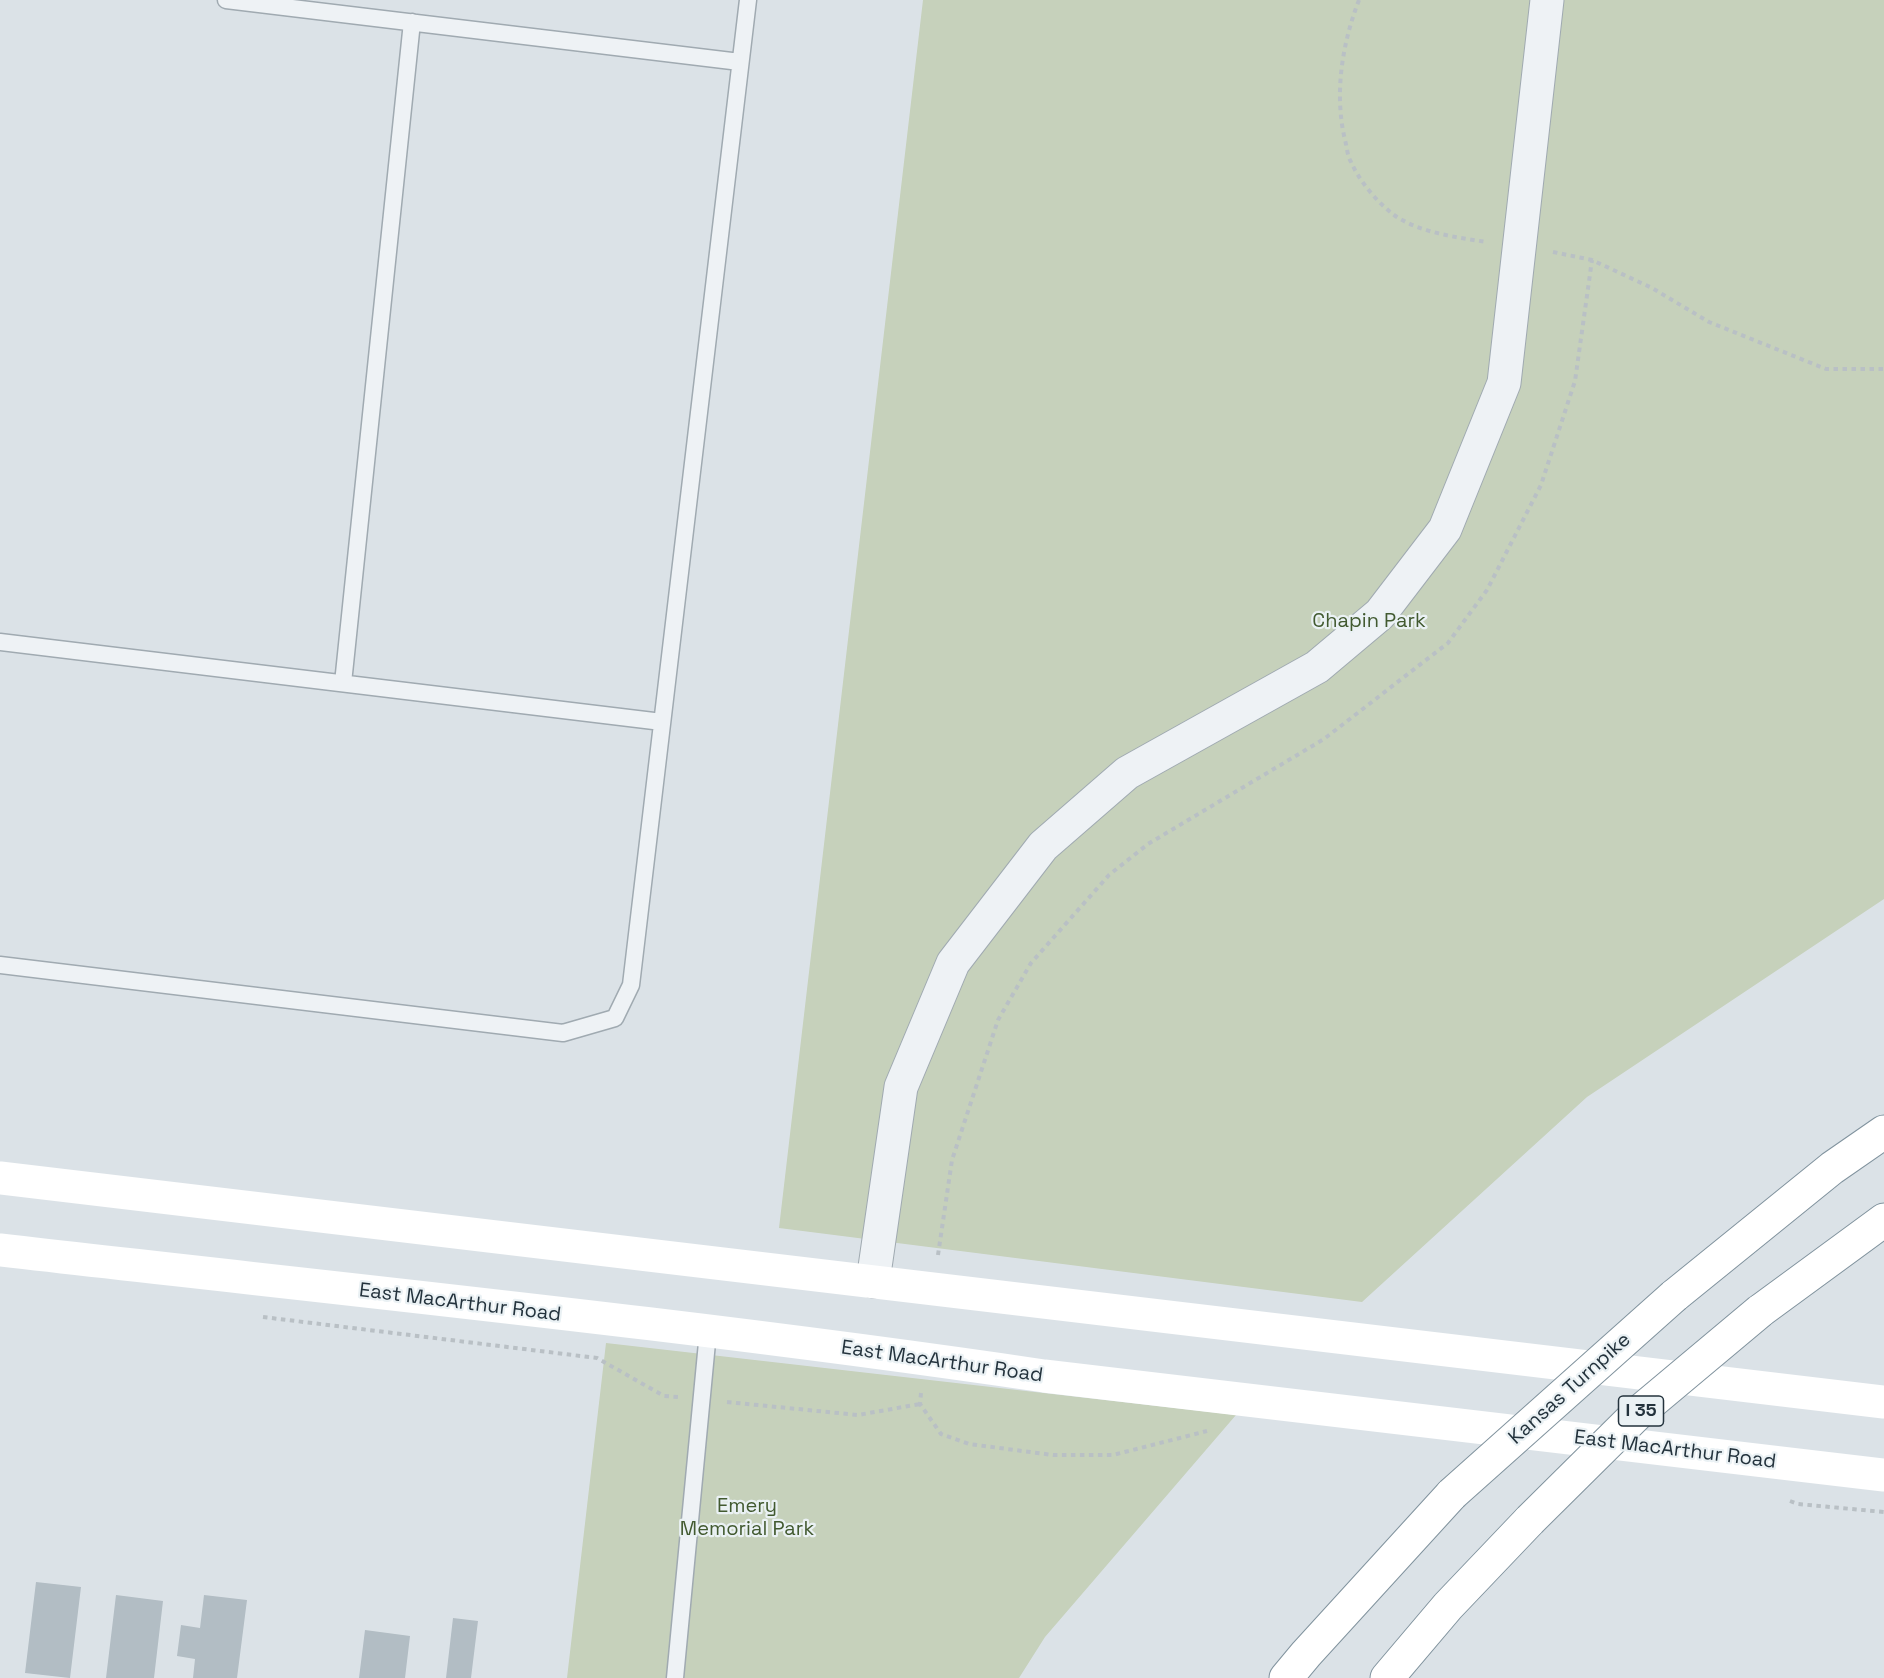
<!DOCTYPE html>
<style>
body{margin:0}
canvas{display:block;background:#dbe2e7}
</style>
<canvas width="1884" height="1678"></canvas>
<script>
const context = document.querySelector('canvas').getContext('2d');
context.lineJoin = 'round';
function fill(path, color) { context.fillStyle = color; context.fill(path, 'evenodd'); }
function stroke(path, color, width, dash) { context.strokeStyle = color; context.lineWidth = width; context.lineCap = dash ? 'butt' : 'round'; context.setLineDash(dash || []); context.stroke(path); }
function drawText(font, color, halo, rows, align = 'center') {
  context.font = font + ' "Space Grotesk",sans-serif'; context.lineWidth = 4.5; context.setLineDash([]); context.textBaseline = 'middle'; context.strokeStyle = halo; context.fillStyle = color; for (const [text, x, y, turn = 0] of rows) {
    context.save(); context.translate(x, y); context.rotate((+turn || 0) * Math.PI / 180); context.textAlign = isNaN(turn) ? turn : align; if (halo) context.strokeText(text, 0, 0); context.fillText(text, 0, 0); context.restore();
  }
}
const green = new Path2D(`
 M923 0H1884V899L1587 1097 1362 1302 779 1228Z
 M606 1343 1236 1415 1045 1637 1019 1678H567Z`);
const building = new Path2D(`
 M36 1582 81 1587 70 1678 25 1673Z
 M116 1595 163 1601 154 1678H106Z
 M204 1595 247 1600 237 1678H193L195 1659 177 1656 181 1625 200 1628Z
 M453 1618 478 1621 471 1678H446Z
 M365 1630 410 1636 405 1678H359Z`);
const path = new Path2D(`
 M1359 0C1342 44 1334 94 1345 140 1347 147 1347 155 1351 162 1360 182 1377 202 1394 215 1420 233 1456 237 1486 242
 M1553 252 1592 260 1652 288 1709 322 1826 369H1884
 M938 1255 952 1160 998 1020 1031 963 1109 875 1148 844 1324 739 1448 643 1487 590 1541 485 1575 381 1592 260
 M263 1317 597 1358 664 1396 678 1397
 M921 1393 920 1404 941 1434 969 1444 1053 1455H1113L1207 1431
 M727 1402 858 1415 920 1404
 M1790 1501 1798 1504 1884 1512`);
const lane = new Path2D(`
 M226 0 740 62
 M0 642 662 722
 M343 683 412 22
 M0 965 563 1033 615 1018 631 985 748 0
 M675 1678 708 1332`);
const street = new Path2D(`
 M873 1281 901 1087 953 963 1043 846 1127 773 1317 667 1380 614 1445 529 1504 383 1547 0`);
const secondary = new Path2D(`
 M0 1178 1884 1402
 M0 1250C348 1290 698 1325 1044 1376L1884 1475`);
const highway = new Path2D(`
 M1674 1296 1832 1168 1884 1132
 M1760 1311 1884 1220
 M1286 1678 1306 1654 1452 1494
 M1387 1678 1448 1606 1530 1520`);
const highwayBridge = new Path2D(`
 M1452 1494 1674 1296
 M1530 1520 1637 1414 1760 1311`);
const shields = [
 [1641,1411,45]
];
const shieldNames = [
 ["I 35",1641,1411]
];
const parkNames = [
 ["Chapin Park",1369,622],
 ["Emery",747,1507],
 ["Memorial Park",747,1530]
];
const streetNames = [
 ["East MacArthur Road",460,1303,7],
 ["East MacArthur Road",942,1362,8],
 ["Kansas Turnpike",1570,1389,-42],
 ["East MacArthur Road",1675,1450,7]
];
fill(green, '#c6d1bb');
fill(building, '#b2bdc4');
stroke(lane, '#a0aab1', 19);
stroke(street, '#a0aab1', 35);
stroke(highway, '#81939e', 35);
stroke(path, '#b9c0c5', 4, [4.5, 4.5]);
stroke(lane, '#eef2f5', 16);
stroke(street, '#eef2f5', 33);
stroke(secondary, '#fff', 33);
stroke(highway, '#fff', 33);
stroke(highwayBridge, '#81939e', 35, []);
stroke(highwayBridge, '#fff', 33);
for (const [x, y, w] of shields) { const box = new Path2D(); box.roundRect(x - w / 2, y - 15, w, 30, 4.5); context.fillStyle = '#eaf1f4'; context.fill(box); stroke(box, '#24333d', 1.5); }
drawText('bold 18px', '#24333d', null, shieldNames);
drawText('20px', '#425a30', '#eaf1f4', parkNames);
drawText('20px', '#24333d', '#eaf1f4', streetNames);
</script>
